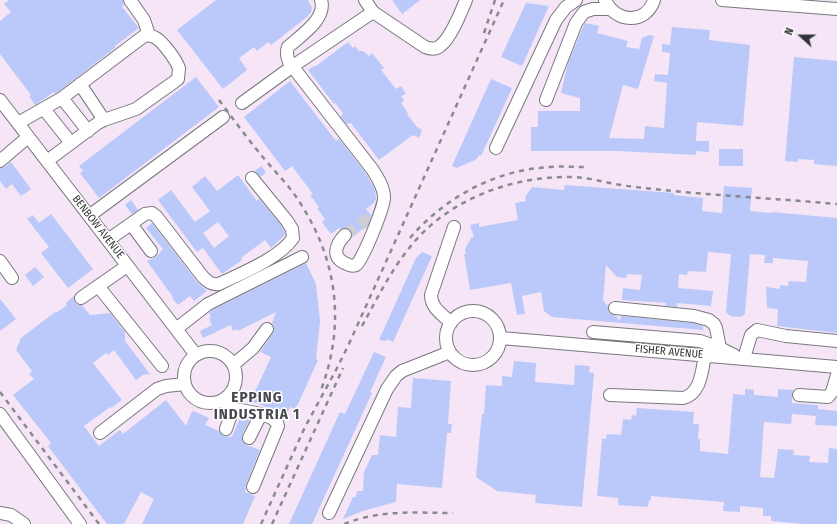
<!DOCTYPE html>
<style>
body{margin:0}
#map{position:relative;width:837px;height:524px;overflow:hidden;background:#f3f5fb;font-family:"Fira Sans Condensed",sans-serif}
canvas{display:block}
.north{position:absolute;left:781px;top:16px;width:40px;height:40px;-webkit-text-stroke:3px #fff;paint-order:stroke;rotate:291deg;font-size:11px;font-weight:700;line-height:16px;text-align:center;color:#333436}
.north::after{content:'';display:block;margin:auto;width:14px;height:18px;background:#333436;clip-path:polygon(50% 0,100% 100%,50% 72%,0 100%)}
</style>
<div id="map">
<canvas width="837" height="524"></canvas>
<div class="north">N</div>
</div>
<script>
const context = document.querySelector('canvas').getContext('2d');
context.lineJoin = 'round';
function fill(path, color) { context.fillStyle = color; context.fill(path, 'evenodd'); }
function stroke(path, color, width, dash) { context.strokeStyle = color; context.lineWidth = width; context.lineCap = dash ? 'butt' : 'round'; context.setLineDash(dash || []); context.stroke(path); }
function drawText(font, color, halo, rows, align = 'center') {
  context.font = font + ' "Fira Sans Condensed",sans-serif'; context.lineWidth = 3; context.setLineDash([]); context.textBaseline = 'middle'; context.strokeStyle = halo; context.fillStyle = color; for (const [text, x, y, turn = 0] of rows) {
    context.save(); context.translate(x, y); context.rotate((+turn || 0) * Math.PI / 180); context.textAlign = isNaN(turn) ? turn : align; if (halo) context.strokeText(text, 0, 0); context.fillText(text, 0, 0); context.restore();
  }
}
const industrial = new Path2D(`
 M0 0H837V524H0Z`);
const building = new Path2D(`
 M9 0H123L124 5 122 7 139 28 115 46 116 47 58 92 55 94 54 92 35 105 29 96 31 95 0 54V21L11 12 4 4Z
 M216 0H308L312 8 311 12 307 17 271 45 268 42 257 51 254 47 239 58 247 70 223 89 177 30Z
 M392 0H420L402 14Z
 M526 3 549 6 522 66 501 57Z
 M585 23 599 26 597 33 628 41 626 47 639 49 642 38 649 35 654 36 638 89 623 85 609 138 644 139 645 126 664 128 667 83 654 81 655 74 668 75 670 53 662 52V44L670 45 672 27 710 30 709 40 750 45 743 126 697 122 696 141H709V152L696 151V155L618 151H531V127H538V111H580V98L561 93 568 63 583 27Z
 M348 42 353 48 355 46 359 51H363L369 56 372 53 384 68 381 70 396 89 401 86 406 94 401 96 404 100 401 103 408 113 407 114 417 127 422 130 419 138 413 135 379 160 351 123 346 124 341 117 343 113 335 103 334 104 308 70 314 66H316Z
 M794 57 837 61V166L814 164V160L798 159V162L785 161Z
 M196 77 219 107 99 198 80 173 83 171 79 166Z
 M491 79 512 88 481 156 479 155 477 159 457 168 452 166Z
 M290 81 336 141 339 139 364 171 375 189 376 200 374 201 375 202 366 209 371 215 368 225 352 237 350 230 346 228 340 229 339 228 331 234 322 222 325 219 317 208 319 207 310 195 313 194 292 166 285 171 244 117Z
 M719 149H743V166H719Z
 M11 162 31 189 23 195V194L21 196 12 184 6 189 0 181V168L5 167Z
 M261 166 266 172 261 177 255 171Z
 M238 175 257 201 259 199 281 225 285 232V235L271 248 265 240 241 258 242 260 222 274 203 248 197 252 158 200 171 190 195 222 210 211 192 187 205 176 217 191ZM218 222 229 236 214 248 203 233Z
 M565 185 674 193V195L703 198 702 211 722 213 724 186 752 188 750 211 771 213V212L837 218V333L777 326 778 309 767 308 766 287 780 289V285L788 286 789 281 806 282 808 261 773 258V263H764L765 255 750 254 745 313 744 315 740 317 730 316 726 312 731 254 708 252 706 272 688 271 687 275 679 274 678 288 713 291 711 306 677 303V307L666 306V303L622 300 623 288 640 290 642 275 627 274 626 278 617 277 606 265 603 300 608 306 609 313 616 316 620 321 621 316 693 323 703 326V330L552 317 544 311 541 292 522 296 525 314 517 315 511 283 470 290 464 254H466L465 249 471 238 474 237 470 225 479 223V227L518 220 515 203 526 201 525 197 532 187 564 190Z
 M131 200 138 210 132 214 125 205Z
 M51 214 93 269 68 288 41 253 49 247 27 219 33 215 39 223Z
 M152 223 197 282 207 291 194 301 190 296 178 305 172 298 173 297 147 261 156 257 163 249 146 228Z
 M422 252 432 256 393 342 387 339 386 341 379 340 416 258Z
 M306 263 316 284 320 321 316 359 318 360 298 404 295 409 290 407 286 416 247 399 250 392 254 394 271 357 260 352 273 333 274 326 272 323 276 312 238 331 237 329 233 331 231 325 203 338 200 331 212 325 209 318 211 317 209 313 212 310Z
 M35 267 44 277 33 286 25 275Z
 M74 296 75 303 78 305H82L90 315 110 313 125 332V341L150 374 143 375 136 380 114 350 108 355 106 353 93 363 122 400 111 408 110 407 84 426 99 446 120 430 123 434 166 400 186 426 192 411 196 412 209 418 205 425 219 431 224 436 232 437 240 418 250 419 242 435 243 442 246 445 260 450 246 484 245 492 255 496 243 524H142L154 499 141 492 124 524H107L48 446 51 443 13 395 34 379 29 374 32 371 16 350 21 338 55 312 56 313 67 305 66 303Z
 M0 299 16 319 0 331Z
 M374 352 386 357 370 392 372 393 312 524H289L340 412 345 414Z
 M514 361 536 363 535 382 574 385 575 365 590 366 589 372 594 373 582 507 535 503 536 495 497 491 476 477 480 433 482 414H484L486 385 502 386V376L512 377Z
 M413 378 451 381 448 424H452L451 433H447L442 488 397 484 396 502 363 511 343 519 353 497H356L357 491H363L364 472 372 455H378L380 435 396 437 398 407 411 408Z
 M745 389 754 390V395L778 397V389L793 390 792 395V403L818 405V409L837 411V426L815 425 816 416 792 414 791 424 764 422 760 477 774 478 778 449 794 450 793 455 810 456 809 462 828 463 829 448 837 449V524H804L771 521V516H763V508L740 506V512L723 511 724 502 651 496V500H649L648 507 618 505V498L597 496 602 439H606L607 434 621 435 623 419 631 420 632 415 636 416 637 408 694 412 693 424H699L698 439H700V451L728 454 733 394 745 395Z`);
const minorTunnel = new Path2D(`
 M345 235 373 216`);
const minor = new Path2D(`
 M130 0 144 20 149 35
 M321 0C327 19 300 36 288 47 286 53 287 56 289 62L372 169C377 177 384 187 384 197 385 205 362 262 356 265 353 266 350 266 347 264 331 258 335 245 345 235
 M365 0 373 12 425 47C430 49 435 50 440 46 451 38 461 12 466 0
 M605 0C615 23 646 25 654 0
 M722 0 837 9
 M80 84 104 120
 M62 98 88 131
 M0 100 196 355
 M546 100 576 23 584 12 593 9H610
 M242 103 293 66 373 12
 M44 109 71 143
 M18 123 62 98 144 36C148 36 151 35 154 37 162 40 176 60 179 68L178 79 174 82 136 109 104 120 98 123 47 161
 M496 148 556 20 566 7 576 0
 M0 161 28 137
 M89 216 223 117
 M131 224 151 251
 M108 240 145 214 152 213 156 216 203 277C208 282 212 285 219 284 240 274 280 258 293 238L292 229 287 221 252 178
 M0 261 12 278
 M98 286 162 366
 M81 298 127 266
 M615 308 694 316 709 320 714 324 716 328 720 348
 M446 338a27 27 0 1 1 54 0a27 27 0 1 1-54 0Z
 M451 323C442 314 431 308 431 295L454 227
 M176 329 208 304 302 257
 M593 332 700 341 720 348 734 355
 M501 338 837 367
 M184 377a26 26 0 1 1 52 0a26 26 0 1 1-52 0Z
 M744 358 751 335 757 330 786 336 837 341
 M233 365 253 348 267 329
 M610 395 683 398C701 394 702 370 705 355
 M799 395 828 397 832 392 837 375
 M223 400 230 408 261 414 272 418 277 423 278 426 253 487
 M0 414 80 524
 M226 429 233 409
 M100 433 157 389 166 386 185 384
 M249 438 261 414
 M0 513 11 515 24 524
 M329 513 387 389 396 376 402 371 450 352`);
const rail = new Path2D(`
 M484 33 495 0
 M219 100C233 119 247 138 262 156 275 172 291 187 302 206 338 263 345 326 321 390
 M410 238C445 197 497 169 551 167 563 166 574 167 585 167
 M362 326C378 297 393 266 415 241 454 197 514 176 572 177 594 178 614 185 635 187 702 195 770 198 837 204
 M0 392 99 524
 M261 524 305 427 336 370 348 346 504 0
 M272 524 343 368
 M344 524C382 509 414 513 453 513`);
const streetNames = [
 ["BENBOW AVENUE",98,227,52],
 ["FISHER AVENUE",669,352,5]
];
const districtNames = [
 ["EPPING",257,398],
 ["INDUSTRIA 1",257,415]
];
fill(industrial, '#f6e5f7');
fill(building, '#bac9fa');
stroke(minorTunnel, '#cdced4', 12, [12, 6]);
stroke(minor, '#77797e', 14);
stroke(minor, '#fff', 12);
stroke(rail, '#898a8e', 2.5, [5, 5]);
drawText('11px', '#333436', '#fff', streetNames);
context.letterSpacing = '1px';
drawText('bold 15px', '#48494e', '#fff', districtNames);
context.letterSpacing = '0px';
</script>
